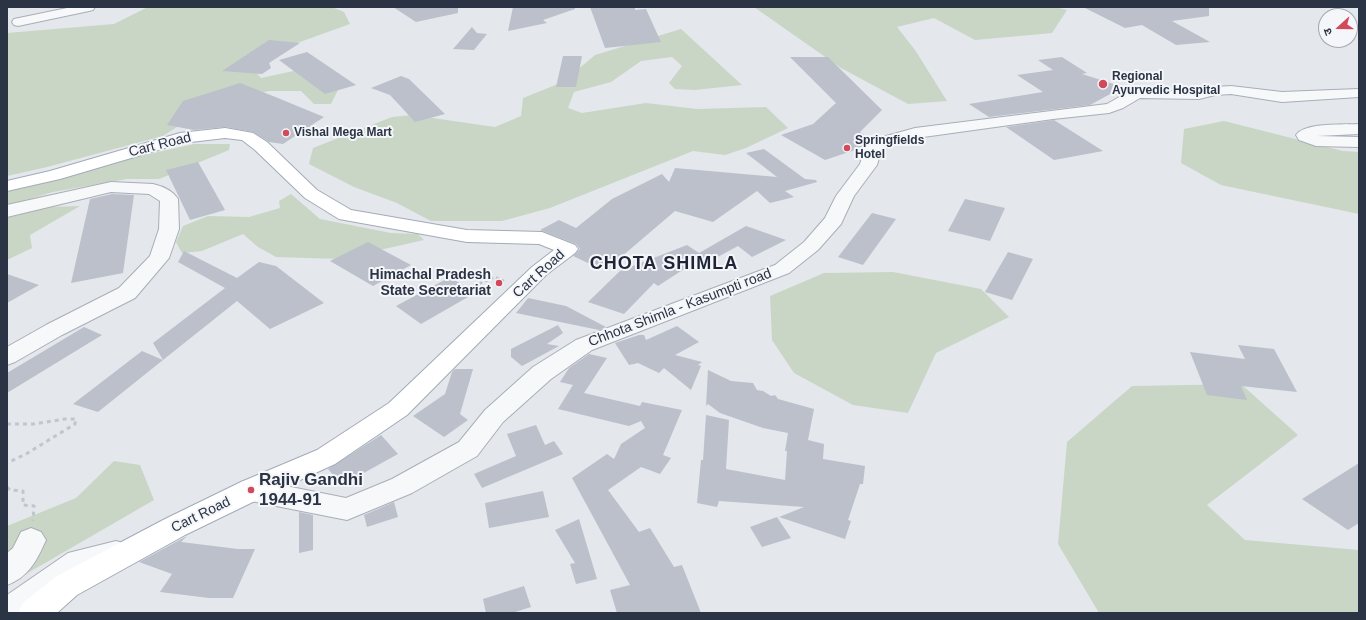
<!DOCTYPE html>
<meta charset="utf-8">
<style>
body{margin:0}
#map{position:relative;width:1366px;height:620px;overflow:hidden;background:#e4e7ec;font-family:Arial,"Noto Sans Devanagari",sans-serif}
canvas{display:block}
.frame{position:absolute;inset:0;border:8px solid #2b3445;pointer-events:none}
.north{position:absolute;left:1318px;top:8px;width:40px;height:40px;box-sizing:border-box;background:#f4f6f9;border:1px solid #a4a8b1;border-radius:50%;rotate:249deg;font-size:11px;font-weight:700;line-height:16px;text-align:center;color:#2b3445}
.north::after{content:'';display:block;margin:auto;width:14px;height:18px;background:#d1495b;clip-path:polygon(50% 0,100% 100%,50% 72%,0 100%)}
</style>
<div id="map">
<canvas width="1366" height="620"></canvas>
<div class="frame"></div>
<div class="north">उ</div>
</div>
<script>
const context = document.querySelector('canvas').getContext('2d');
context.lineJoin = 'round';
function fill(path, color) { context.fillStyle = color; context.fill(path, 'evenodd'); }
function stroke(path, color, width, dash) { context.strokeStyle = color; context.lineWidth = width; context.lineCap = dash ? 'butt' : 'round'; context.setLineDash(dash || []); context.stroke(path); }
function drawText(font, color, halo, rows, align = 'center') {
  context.font = font + ' Arial,sans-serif'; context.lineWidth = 4; context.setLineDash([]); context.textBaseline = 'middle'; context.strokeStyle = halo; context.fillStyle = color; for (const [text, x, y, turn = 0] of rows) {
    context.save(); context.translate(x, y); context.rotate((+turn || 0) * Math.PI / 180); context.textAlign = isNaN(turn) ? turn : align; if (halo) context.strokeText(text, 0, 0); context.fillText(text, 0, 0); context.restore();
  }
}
const green = new Path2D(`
 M148 7H332L344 12 350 24 261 56 252 68 261 78 322 65 343 80 331 104H314L301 91H269L216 102 163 136 47 167 7 176V33L114 24Z
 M754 7H1055L1067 10 1052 33 975 40 934 18 897 27 915 50 947 101 908 104 841 68Z
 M681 29 742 85 695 90 675 89 669 83 682 66 672 57 641 61 611 82 574 92 568 108 582 113 646 103 697 109 766 107 788 128 746 148 725 155 693 151 550 208 502 221H431L397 203 354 187 309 164 313 148 392 117 412 115 495 127 521 116 523 98 563 82 595 55Z
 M1224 121 1343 151 1359 152V214L1221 185 1181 163 1184 129Z
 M194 144H230L229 150 159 179H127L53 192 7 206V190L122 160Z
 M291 194 320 219 391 233 418 234 424 240 340 259 276 257 258 247 243 234 202 251 182 253 176 242 183 226 208 216 249 217 280 208 279 201Z
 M80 206 30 235 32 248 7 260V218L42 207Z
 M893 272 981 289 1009 317 936 353 908 413 853 405 794 373 772 340 770 296 824 273Z
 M1241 384 1298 435 1207 505 1245 540 1359 550V613H1099L1058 544 1067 442 1132 386Z
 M114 461 140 465 154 500 7 585V526L76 498Z`);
const building = new Path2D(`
 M393 7H458V13L416 22Z
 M513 7H575V9L543 20 547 23 508 31Z
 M590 7H635V10L646 9 661 42 605 48Z
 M1083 7H1209V16L1172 21 1210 42 1176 45 1142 25 1125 28Z
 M472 27 477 33 487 34 474 50 453 49Z
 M269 40 300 43 269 63 271 68 262 74 222 71Z
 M307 52 356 85 325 94 279 60Z
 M563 56H582L576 87H556Z
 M790 57H828L882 110 860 132 873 140 866 144 864 147 825 160 781 135 813 124 836 103Z
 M1062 57 1087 73 1082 74 1123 87 1090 105 989 117 969 104 1043 92 1017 75 1053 70 1038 60Z
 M401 76 409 79 445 114 415 122 390 95 371 88Z
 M240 83 273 96 324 117 283 144 269 142 253 132 225 127 194 130 167 125 183 101Z
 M1054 120 1103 151 1054 160 1006 127Z
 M764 149 805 179 816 180 817 182 785 191 794 197 770 203 757 191 713 222 675 211 607 269 588 263 573 256 580 249 576 244 540 230 559 220 576 228 612 199 662 174 669 182 675 168 777 177 746 153Z
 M198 162 225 210 190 220 166 170Z
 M112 194 134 195 123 273 71 283 90 199Z
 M965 199 1005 208 990 241 948 231Z
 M872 213 896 219 863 265 838 257Z
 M746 226 786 240 752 257 738 246 699 267 697 264 684 269 658 286 654 283 624 314 588 302 620 271 687 245 699 253Z
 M368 242 411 265 373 286 330 261Z
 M184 251 237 278 259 262 276 266 324 303 270 329 237 301 163 360 153 343 225 288 178 262Z
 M1008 252 1033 259 1012 300 985 292Z
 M7 274 39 285 7 303Z
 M450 277 475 293 421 324 396 306Z
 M528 298 566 306 606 327 599 330 516 313Z
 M558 325 563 333 547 344 559 346 522 366 511 357V349Z
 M677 326 699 342 675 355 702 362 698 365 701 366 691 390 664 368 659 373 638 363 629 365 615 343 639 335H644L646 340Z
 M84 327 102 335 7 393V373Z
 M1238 345 1274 349 1297 392 1241 386 1247 400 1207 395 1190 352 1245 359Z
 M142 351 163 360 98 412 73 404Z
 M589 354 607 358 584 393 640 406 642 402 682 410 663 455 671 458 660 474 641 467 608 490 639 532 650 528 674 567 682 565 701 613H617L610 590 630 585 572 478 607 454 614 459 621 444 645 428 641 421 629 426 558 409 573 385 560 382 569 368Z
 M455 369H473L460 414 468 420 444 437 413 416 445 394 452 372Z
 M708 370 731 381 753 383 757 390 763 391 771 396 775 395 778 399 814 409 808 440 824 444 823 459 865 466 863 484H860L848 520 851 521 845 539 779 517 804 507 719 501 717 507 697 503 701 460H703L706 415 729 420 726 469 785 480 787 451H785L788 433 763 428 720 413 708 404 706 406Z
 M536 425 545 445 554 441 563 454 482 488 474 474 516 456 507 434Z
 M381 435 398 454 342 485 328 469Z
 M1359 463V523L1348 530 1302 499Z
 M543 491 549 517 489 528 485 503Z
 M394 502 398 517 367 527 364 515Z
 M299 512 313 515V550L299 553Z
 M777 517 791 538 762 547 750 527Z
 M579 519 597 579 576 584 570 564 575 563 555 530Z
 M187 536 181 542 238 549H255L233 598H209L160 592 172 574 139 562Z
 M524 586 531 607 512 613H486L483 599Z`);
const pathFar1 = new Path2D(`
 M474 286 495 277 504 281`);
const path = new Path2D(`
 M7 424H34L65 419H76L75 424 26 454 7 463
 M7 487 10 490 23 491V505L34 506 33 521`);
const minor = new Path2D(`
 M72 7H95L93 10 89 11 18 26 14 25 12 22 14 19Z
 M1231 86 1282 92 1359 89V97L1282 102 1231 94 1215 95 1199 99 1140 98 1123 108 1109 113 1053 119 916 138 891 144 881 151 877 165 854 196 841 224 818 250 789 273 592 350 551 379 503 422 477 456 412 493 347 520 251 501 241 498 237 490 241 482 251 479 346 498 392 479 459 442 485 410 533 367 576 340 775 265 804 242 825 218 836 196 860 164 865 149 867 145 879 138 915 128 1107 104 1128 92 1133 91H1199L1215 87Z
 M1359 124V134L1317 136 1359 137V147L1316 146 1299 140 1296 135C1305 122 1344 125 1359 124Z
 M111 182 153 184C162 186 173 191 178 199L179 229 169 258 135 298 62 335 15 362 7 365V347L46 325 119 288 150 256 159 229 160 201 149 194 111 192 7 217V205Z
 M31 528 41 532 46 540C37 560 29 577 7 585V553L13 548 21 532Z
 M116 541 127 544 131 553 127 562 88 572 32 613H7V595L68 553Z`);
const major = new Path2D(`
 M225 128 253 133 267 142 317 190 351 210 467 230 542 232 575 245 578 249 575 253 546 275 407 415 335 464 261 498 185 535 77 595 57 613H18L23 603 55 577 165 519 241 482 317 450 389 403 532 267 554 250 539 244 467 242 339 219 305 198 255 150 242 140 225 138 182 143 60 179 7 191V181L50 171 180 133Z`);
const markers = [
 [1103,84,5,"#d1495b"],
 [286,133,4,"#d1495b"],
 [847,148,4,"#d1495b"],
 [499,283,4,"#d1495b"],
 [251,490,4,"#d1495b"]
];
const farPoinames = [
 ["Regional",1112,77],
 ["Ayurvedic Hospital",1112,91],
 ["Vishal Mega Mart",294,133],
 ["Springfields",855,141],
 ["Hotel",855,155]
];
const streetNames = [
 ["Cart Road",160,145,-14],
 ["Cart Road",539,274,-42],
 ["Chhota Shimla - Kasumpti road",680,308,-21],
 ["Cart Road",201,515,-26]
];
const poiNames = [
 ["Himachal Pradesh",491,275],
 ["State Secretariat",491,291]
];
const nearPoinames = [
 ["Rajiv Gandhi",259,480],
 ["1944-91",259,500]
];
const districtNames = [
 ["CHOTA SHIMLA",664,264]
];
fill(green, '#c9d6c5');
fill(building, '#bbc0ca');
stroke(minor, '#a9aeb7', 2);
stroke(major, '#a3abb8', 2);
stroke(pathFar1, '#c2c5cb', 2.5, [3, 3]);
stroke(path, '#c2c5cb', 3, [4, 4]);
fill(minor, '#f7f8fa');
fill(major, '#fff');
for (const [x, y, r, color] of markers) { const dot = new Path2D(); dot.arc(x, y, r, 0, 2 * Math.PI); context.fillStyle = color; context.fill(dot); stroke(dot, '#f4f6f9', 1.5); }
drawText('bold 12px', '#2b3445', '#f4f6f9', farPoinames, 'left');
drawText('14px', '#2b3445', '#f4f6f9', streetNames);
drawText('bold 14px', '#2b3445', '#f4f6f9', poiNames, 'right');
drawText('bold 17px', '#2b3445', '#f4f6f9', nearPoinames, 'left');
context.letterSpacing = '1px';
drawText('bold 18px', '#1d2536', '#f4f6f9', districtNames);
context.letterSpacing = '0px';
</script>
